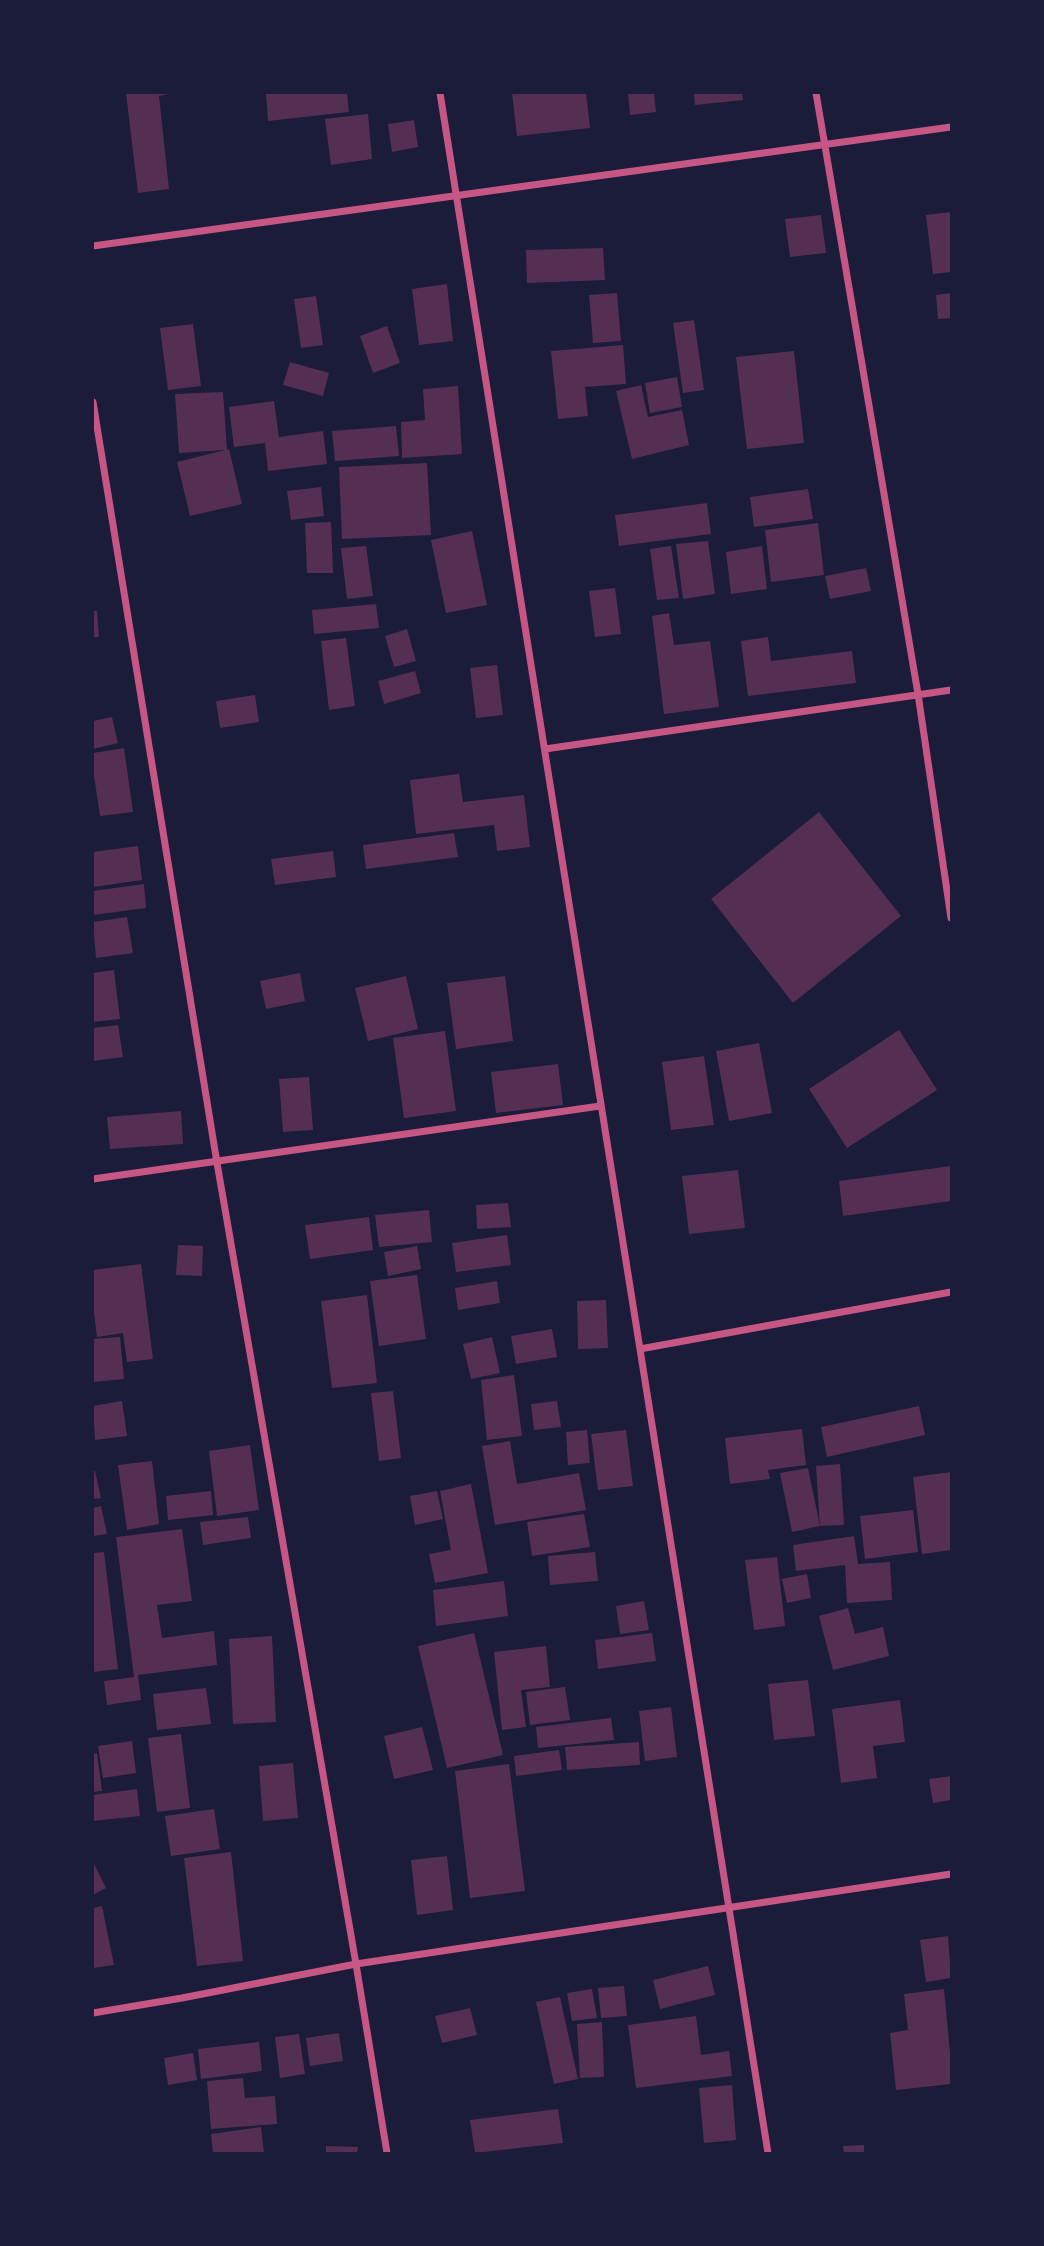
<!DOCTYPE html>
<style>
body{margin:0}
#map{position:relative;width:1044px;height:2246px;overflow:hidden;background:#1b1b3a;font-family:Montserrat,sans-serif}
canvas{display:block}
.frame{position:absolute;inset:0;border:94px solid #1b1b3a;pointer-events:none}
</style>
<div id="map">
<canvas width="1044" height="2246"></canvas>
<div class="frame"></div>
</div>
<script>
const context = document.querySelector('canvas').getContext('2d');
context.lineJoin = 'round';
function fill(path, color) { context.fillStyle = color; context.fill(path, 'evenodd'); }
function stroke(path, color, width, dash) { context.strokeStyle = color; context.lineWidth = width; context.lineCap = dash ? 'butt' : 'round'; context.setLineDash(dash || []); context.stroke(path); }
const building = new Path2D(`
 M126 93H169V94L159 96 169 189 138 193Z
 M266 93H347L349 112 268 121Z
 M512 93H586L590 128 517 136Z
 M628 93H654L656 112 630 115Z
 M694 93H742L743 100 695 105Z
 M368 114 372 159 331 165 325 119Z
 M414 120 418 147 392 152 388 124Z
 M951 212V272L933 274 926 215Z
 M821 215 826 253 790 257 785 219Z
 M603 248 605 280 527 283 526 250Z
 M447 284 453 341 419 345 412 289Z
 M617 293 621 341 593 343 589 295Z
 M951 293V318L938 319 936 295Z
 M316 296 323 345 301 348 294 299Z
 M694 320 704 390 683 393 673 323Z
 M193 324 201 386 168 390 160 328Z
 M387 326 400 363 373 373 360 336Z
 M623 345 626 384 585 387 588 416 558 419 551 351Z
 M794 351 804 443 747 449 736 357Z
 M290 362 329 373 323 396 283 385Z
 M677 377 682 407 650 413 645 383Z
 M641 385 648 417 682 410 689 445 632 459 616 391Z
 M458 386 462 454 402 458 401 422 425 420 423 389Z
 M223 392 227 450 229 449 242 504 190 516 177 462 225 450 179 453 175 394Z
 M274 401 279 437 323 431 327 464 268 471 265 443 234 447 229 407Z
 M396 426 399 456 335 461 332 431Z
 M427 463 431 535 342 539 339 467Z
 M321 487 324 516 291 520 287 491Z
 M808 489 813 519 754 527 750 497Z
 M707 503 711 534 619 546 615 515Z
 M331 522 333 573H307L305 523Z
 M818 523 824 575 771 582 765 530Z
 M472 531 487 605 446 613 431 540Z
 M708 541 715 594 683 599 676 544Z
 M366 546 373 596 347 599 341 548Z
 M671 546 679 598 657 600 650 549Z
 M762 546 767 589 731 594 726 552Z
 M866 568 871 591 830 599 825 576Z
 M615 588 621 634 595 637 589 591Z
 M376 604 379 628 314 634 312 610Z
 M93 611H97L99 637H93Z
 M669 613 674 645 710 641 719 707 664 714 652 616Z
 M407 629 416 661 394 667 385 636Z
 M768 637 771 661 852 651 856 683 748 696 741 641Z
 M346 638 355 706 329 710 321 641Z
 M497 665 503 715 476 718 470 668Z
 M415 671 421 693 384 704 378 681Z
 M255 695 259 722 220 728 216 701Z
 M112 717 118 743 93 749V721Z
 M124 748 133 812 100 816 93 769V753Z
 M459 774 463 802 524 795 530 847 497 851 494 825 416 834 410 780Z
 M819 812 901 916 793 1003 711 899Z
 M454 833 458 857 366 869 363 845Z
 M138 846 142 880 93 887V852Z
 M333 851 336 877 275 885 271 859Z
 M144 884 146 908 93 915V891Z
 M127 917 133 953 96 958 93 922Z
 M114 970 120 1019 93 1022V973Z
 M300 973 305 1001 266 1009 260 981Z
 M406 976 418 1029 368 1041 355 988Z
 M505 976 513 1041 456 1049 447 983Z
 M118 1025 123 1057 93 1061V1028Z
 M899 1030 937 1090 847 1148 809 1089Z
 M445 1031 456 1111 404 1118 393 1038Z
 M759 1043 772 1113 729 1121 716 1051Z
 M704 1056 714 1125 671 1130 662 1062Z
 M558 1064 563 1105 496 1113 491 1072Z
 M309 1077 313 1130 283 1132 279 1079Z
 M181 1111 183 1144 110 1149 107 1117Z
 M951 1166V1201L843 1216 839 1181Z
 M738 1170 745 1228 689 1234 682 1176Z
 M508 1203 511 1227 477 1229 476 1205Z
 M429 1210 432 1242 379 1247 375 1215Z
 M369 1217 373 1250 310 1259 305 1225Z
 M507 1235 511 1265 456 1272 452 1243Z
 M178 1245 203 1246 202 1276 176 1275Z
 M417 1246 421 1269 388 1276 384 1252Z
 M141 1264 153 1359 127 1362 123 1333 97 1337 93 1305V1270Z
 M417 1275 426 1339 379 1346 370 1281Z
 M497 1281 500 1303 458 1310 455 1288Z
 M367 1295 377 1383 332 1388 321 1301Z
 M606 1300 608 1348 578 1349 577 1301Z
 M552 1329 557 1357 516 1364 511 1336Z
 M120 1337 124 1379 93 1382V1339Z
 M492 1337 500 1373 471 1379 463 1344Z
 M514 1375 522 1436 487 1440 481 1380Z
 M393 1391 401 1458 379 1461 371 1393Z
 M122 1401 127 1436 95 1440 93 1406Z
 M557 1401 561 1427 534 1430 531 1404Z
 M919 1406 925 1435 827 1457 821 1427Z
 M802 1429 806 1465 768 1470 770 1479 730 1484 725 1438Z
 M587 1430 590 1463 568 1465 566 1432Z
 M626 1430 633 1486 598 1490 591 1434Z
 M510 1441 517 1484 579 1473 586 1510 495 1525 482 1446Z
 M250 1445 259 1510 217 1516 209 1451Z
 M152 1461 159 1524 127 1530 118 1465Z
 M840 1464 844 1525 820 1526 816 1466Z
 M808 1468 820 1526 792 1532 780 1473Z
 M93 1471H95L101 1498 93 1499Z
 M951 1472V1550L922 1554 913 1477Z
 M471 1484 488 1573 435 1583 429 1554 451 1550 440 1491Z
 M211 1491 213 1515 168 1520 166 1496Z
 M437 1491 443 1519 415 1525 410 1496Z
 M101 1506 107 1534 93 1536V1508Z
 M913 1510 918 1552 865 1559 860 1516Z
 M584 1514 590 1547 532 1556 527 1522Z
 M248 1517 251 1538 203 1545 200 1522Z
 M182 1529 192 1601 157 1605 162 1638 214 1631 217 1665 138 1675 141 1700 107 1705 104 1681 134 1677 116 1537Z
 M854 1536 858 1564 890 1562 892 1600 847 1603 845 1565 796 1571 793 1545Z
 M104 1552 118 1669 93 1672V1553Z
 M595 1552 598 1581 550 1585 548 1556Z
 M777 1557 785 1626 754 1630 745 1560Z
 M807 1574 811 1598 787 1603 782 1579Z
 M504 1581 508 1616 436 1626 433 1590Z
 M644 1601 649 1630 620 1634 616 1606Z
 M848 1608 855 1634 883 1627 889 1656 833 1670 819 1616Z
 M474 1633 503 1755 447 1768 418 1646Z
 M652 1633 656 1661 598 1669 595 1640Z
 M272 1636 276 1722 233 1724 229 1639Z
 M546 1646 550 1687 521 1690 526 1727 502 1730 494 1652Z
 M808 1680 815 1736 774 1740 768 1684Z
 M565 1687 570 1720 530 1725 526 1692Z
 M206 1688 211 1724 157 1730 153 1694Z
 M900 1700 905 1742 873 1746 877 1778 841 1783 832 1709Z
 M671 1707 677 1757 645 1761 639 1711Z
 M611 1718 614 1740 538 1748 536 1727Z
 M422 1727 433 1770 394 1779 384 1736Z
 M181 1734 190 1808 157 1812 148 1738Z
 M132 1741 136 1773 103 1778 98 1746Z
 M639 1742 640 1765 567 1770 565 1747Z
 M559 1750 562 1770 516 1776 514 1756Z
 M97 1753 102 1791 93 1792V1754Z
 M293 1763 298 1818 263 1821 259 1766Z
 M509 1764 525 1891 470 1898 455 1771Z
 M951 1776V1800L933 1803 929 1779Z
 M137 1789 140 1816 93 1821V1795Z
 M214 1809 220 1849 171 1856 165 1816Z
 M231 1852 243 1961 197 1966 184 1858Z
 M447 1856 453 1910 417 1915 411 1860Z
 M93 1862 106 1888 93 1895Z
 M102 1906 114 1965 93 1968V1908Z
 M948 1936 951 1978 926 1982 920 1940Z
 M708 1966 715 1995 660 2009 653 1980Z
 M624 1986 627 2016 601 2018 598 1988Z
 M592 1989 597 2018 572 2021 567 1993Z
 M944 1989 951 2063V2084L896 2090 890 2033 908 2030 904 1994Z
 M560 1997 578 2079 554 2084 536 2002Z
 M470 2008 477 2035 442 2043 435 2016Z
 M696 2016 701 2055 729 2051 732 2076 636 2088 628 2025Z
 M602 2022 604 2077 580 2078 577 2024Z
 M339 2033 343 2061 310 2066 306 2038Z
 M299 2034 305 2074 280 2078 275 2037Z
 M259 2042 262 2071 201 2079 198 2049Z
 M193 2053 197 2080 168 2085 164 2058Z
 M243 2078 245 2098 275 2096 277 2124 211 2129 207 2081Z
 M732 2085 736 2140 704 2143 699 2088Z
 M558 2109 563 2143 475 2153 470 2120Z
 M261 2127 264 2153H213L211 2134Z
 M864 2145V2153H844L843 2146Z
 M326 2146 358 2147 357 2153H326Z`);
const minor = new Path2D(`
 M440 93 768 2153
 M816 93 918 694 951 918
 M93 246 951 127
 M93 402 217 1163 356 1964 387 2153
 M545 749 951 690
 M93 1179 600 1106
 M640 1349 951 1292
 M93 2013 182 1998 356 1964 951 1874`);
fill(building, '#542f53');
stroke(minor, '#c65784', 7);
</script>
